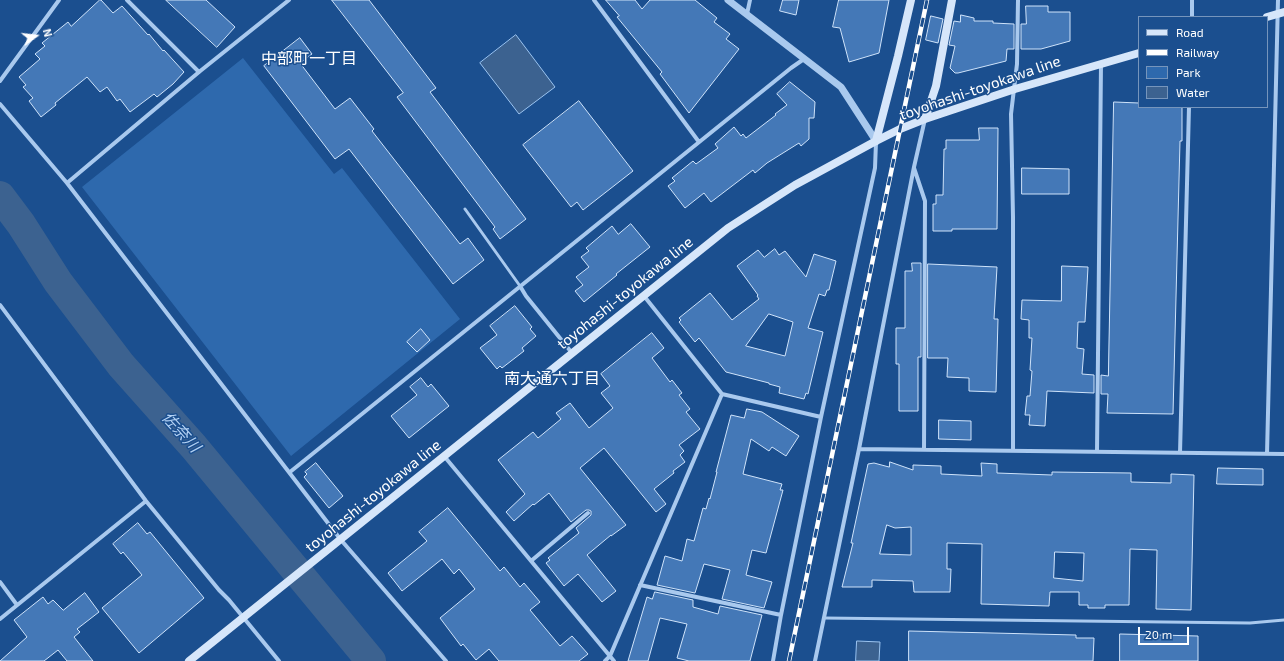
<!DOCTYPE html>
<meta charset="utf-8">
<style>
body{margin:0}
#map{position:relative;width:1284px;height:661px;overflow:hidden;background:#1b4f8f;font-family:"Exo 2",sans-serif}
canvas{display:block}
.legend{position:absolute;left:1138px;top:16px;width:130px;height:92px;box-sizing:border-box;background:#1b4f8f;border:1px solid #7695bc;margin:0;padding:5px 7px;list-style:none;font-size:12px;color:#fff}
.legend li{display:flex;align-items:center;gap:8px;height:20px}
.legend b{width:20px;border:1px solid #7695bc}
.north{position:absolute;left:16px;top:16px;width:40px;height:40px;-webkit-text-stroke:3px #1b4f8f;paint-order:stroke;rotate:75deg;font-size:11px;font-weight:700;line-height:16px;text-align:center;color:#fff}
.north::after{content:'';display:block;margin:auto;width:14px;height:18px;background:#fff;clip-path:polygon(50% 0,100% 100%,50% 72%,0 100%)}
.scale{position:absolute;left:1138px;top:627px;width:51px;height:18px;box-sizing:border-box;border:2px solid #fff;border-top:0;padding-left:5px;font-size:12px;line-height:14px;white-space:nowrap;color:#fff;-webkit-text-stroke:3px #1b4f8f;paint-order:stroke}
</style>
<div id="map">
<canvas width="1284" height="661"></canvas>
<ul class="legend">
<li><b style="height:5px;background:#d6e6fa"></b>Road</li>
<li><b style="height:5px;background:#fff"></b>Railway</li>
<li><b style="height:11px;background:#2e69ad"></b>Park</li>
<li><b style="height:11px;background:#3c6290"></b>Water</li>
</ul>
<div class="north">N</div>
<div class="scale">20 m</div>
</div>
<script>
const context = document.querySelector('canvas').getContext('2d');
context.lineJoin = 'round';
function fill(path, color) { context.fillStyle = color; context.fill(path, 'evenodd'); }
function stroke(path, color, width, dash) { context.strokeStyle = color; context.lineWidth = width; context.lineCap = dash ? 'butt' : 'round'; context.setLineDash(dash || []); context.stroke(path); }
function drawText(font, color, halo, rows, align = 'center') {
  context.font = font + ' "Exo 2","Noto Sans JP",sans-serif'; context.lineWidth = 3; context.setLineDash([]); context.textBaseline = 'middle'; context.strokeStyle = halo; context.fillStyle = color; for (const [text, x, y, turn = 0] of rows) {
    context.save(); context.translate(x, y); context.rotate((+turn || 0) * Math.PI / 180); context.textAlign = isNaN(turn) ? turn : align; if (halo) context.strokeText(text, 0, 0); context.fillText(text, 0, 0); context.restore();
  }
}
const green = new Path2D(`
 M243 58 334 174 342 168 460 319 291 456 82 187Z`);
const water = new Path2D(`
 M516 35 555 87 519 114 480 63Z
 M857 641 880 642 879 661H856Z`);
const river = new Path2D(`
 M0 196 21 224 58 282 121 365 194 447 371 661`);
const building = new Path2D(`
 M100 0H101L113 13 122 6 148 35 149 34 163 51 164 50 184 72 173 84 157 97 154 94 130 112 120 99 117 101 107 87 100 92 87 77 55 103 56 105 41 117 29 101 33 98 23 87 26 85 19 77 40 59 35 54 45 46 42 43 68 22 71 26Z
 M166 0H206L235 27 217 47Z
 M332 0H369L436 88 430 92 526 219 500 239 493 229 495 227 397 97 403 93Z
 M606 0H635L642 9 650 0H695L717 18 714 22 730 34 726 39 739 49 689 113 660 74 662 72 617 17 619 16Z
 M783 0H799L796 15 780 11Z
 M839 0H889L879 53 849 62 840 28 833 27Z
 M1026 6H1048V12H1070V41L1041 49H1021V24H1026Z
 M961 15 974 18V21H993V23L1014 24V49H1007L1006 61 958 73H955L950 68 955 46 949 45 954 21 960 22Z
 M931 16 943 19 938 43 926 40Z
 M300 38 312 54 300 63 335 109 350 98 374 129 372 131 460 244 468 238 484 260 453 284 349 149 335 159 264 66Z
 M790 82 815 102 814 118H809V139L801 146 799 143 767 163 755 173 753 170 711 202 704 193 685 208 668 186 675 181 672 178 693 161 696 164 718 148 715 144 734 127 741 136 743 134 746 138 776 115 775 114 787 105 777 94Z
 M579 101 633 171 583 210 577 202 571 207 523 145Z
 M1114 102 1139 103V107H1182V141H1180L1173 414 1107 413 1108 394H1101V375L1108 376Z
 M979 128H998L997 229H952V231H933V204H936V195H943L944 149H946V140H979Z
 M1022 168 1069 169V194H1022Z
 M631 224 650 247 616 274 617 275 584 302 575 291 583 285 576 277 589 267 581 257 589 251 586 248 612 226 618 234Z
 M775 249 779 255 785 251 806 277 814 254 836 261 829 290H827L825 296 819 294 808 328 823 332 808 394 806 393 804 399 779 393 780 387 769 384V383L726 372 699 338 695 342 679 322 681 320 679 318 710 293 732 320 759 299 757 296 758 295 737 266 758 250 764 257ZM769 314 793 322 785 356 746 346Z
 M912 263H921V357H918V411H899V364H896V328H905V271H912Z
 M928 264 997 267 994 319H998L996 392 969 391V378L947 377 948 358H928Z
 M1062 266 1088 267 1085 322H1078L1077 348 1084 349 1082 374 1094 375V393L1047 391 1045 426 1029 425 1030 415H1025L1027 396H1030L1032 371 1030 370 1032 338H1029V320L1021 319 1022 300 1061 301Z
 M515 306 532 327 530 329 536 336 522 348 524 351 502 368 500 366 497 369 480 348 497 335 490 326Z
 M421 329 430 340 417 352 407 342Z
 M652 333 664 348 652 358 670 382 672 380 682 393 679 395 690 409 686 412 700 429 679 445 684 451 680 455 685 462 673 471 674 473 654 489 666 504 656 512 604 448 580 468 626 525 611 536V535L587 555 616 591 602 602 578 574 564 586 546 563 550 560 548 558 579 533 576 528 591 515V511L589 510H586L571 522 549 493 534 505 533 504 514 521 506 512 525 494 498 460 533 432 538 438 561 419 556 413 570 403 589 428 613 408 601 393 610 386 601 374Z
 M421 378 428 387 431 384 449 406 409 438 391 416 417 395 410 387Z
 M747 409 762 412 799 436 786 456 772 447 769 451 751 439 743 474 782 484 780 490H783L766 553 752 550 746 575 772 582 764 608 722 599 730 570 704 564 695 593 657 585 665 556 682 561 687 539 694 541 703 508 706 509 709 498 710 499 717 472H716L731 415 744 418Z
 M939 420 971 421V440L939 439Z
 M890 462 913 470V465L941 466V474L982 476 981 463 997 464V473L1052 475V472L1131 473V482L1171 483V474L1194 475 1191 610 1156 609 1157 550 1130 549 1129 605H1105V608H1088V605H1079V592H1050L1049 606 981 604 982 544 947 543V569H951L950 592H914L913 581 872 580V587H842L853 543H851L868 464 874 463 889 467ZM887 525 895 528 911 527V555L880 554ZM1055 552 1084 553 1083 581 1054 578Z
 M316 463 343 496 329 508 304 477 307 474 305 472Z
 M1218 468 1263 469V485L1217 484Z
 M448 508 500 571 504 567 520 587 524 583 540 602 530 610 560 646 572 636 588 654 579 661H499L489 649 476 660 463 644 461 646 440 618 475 589 459 569 454 574 442 559 402 591 388 573 427 541 419 532Z
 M138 523 147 534 150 532 204 598 139 653 102 608 142 575 123 552 121 554 113 544Z
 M655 592 693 600V607L718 614 720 606 762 615 750 661H689L677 658 687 624 660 618 648 661H628L647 597 652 599Z
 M85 593 99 612 77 629 80 632 74 637 93 661H67L58 650 44 661H0L27 637 14 620 43 597 48 604 53 600 63 610Z
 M909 631 1076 635V638H1094L1093 661H909Z
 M1120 634 1198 636V661H1120Z`);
const service = new Path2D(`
 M465 209 520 286
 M824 618 1250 623 1284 620`);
const minor = new Path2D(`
 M127 0 199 72
 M594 0 699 142
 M747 14 750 0
 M1192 17V0
 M0 81 59 0
 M0 104 67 183 341 540 446 661
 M914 168 925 201 924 450
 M67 183 199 72 289 0
 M520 286 526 296 572 353
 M644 296 722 394 821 417
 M0 305 146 501 219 590 229 600 279 661
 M859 449 1284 454
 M1013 451V217L1011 114 1017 64 1018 0
 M1097 452 1101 64
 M1180 453 1189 107
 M1267 454 1278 0
 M444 456 614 661
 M290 472 791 68 804 59
 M531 561 588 513
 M0 582 17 605
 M640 585 781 615
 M0 619 146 501
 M605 661 610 656 722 394
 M773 661 781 615 821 417 875 168 876 142
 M815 661 859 449 914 167 925 119`);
const tertiary = new Path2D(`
 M728 0 841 87 876 141`);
const secondary = new Path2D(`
 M1267 17 1284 12
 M925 119 936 86 952 0
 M876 141 898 56 911 0
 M189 661 728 228 795 185 876 141 900 129 925 119 1015 89 1139 53`);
const rail = new Path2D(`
 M789 661 927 0`);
const streetNames = [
 ["toyohashi-toyokawa line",980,88,-19],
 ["toyohashi-toyokawa line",625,293,-39],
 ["toyohashi-toyokawa line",373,496,-39]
];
const neighbourhoodNames = [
 ["中部町一丁目",309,59],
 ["南大通六丁目",552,379]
];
const waterNames = [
 ["佐奈川",181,432,48]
];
fill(green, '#2e69ad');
fill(water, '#3c6290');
stroke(water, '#9cc4f0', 1);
stroke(river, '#3c6290', 30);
fill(building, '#4478b7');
stroke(building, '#cfe3fa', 1);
stroke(service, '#a9c9ee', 3);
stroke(minor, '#a9c9ee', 4);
stroke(tertiary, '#a9c9ee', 7);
stroke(secondary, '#d6e6fa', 8);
stroke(rail, '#fff', 4.5);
stroke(rail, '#1b4f8f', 3, [9]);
drawText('15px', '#fff', '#1b4f8f', streetNames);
drawText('16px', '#fff', '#1b4f8f', neighbourhoodNames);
drawText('italic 16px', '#b5d3f5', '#1b4f8f', waterNames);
</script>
